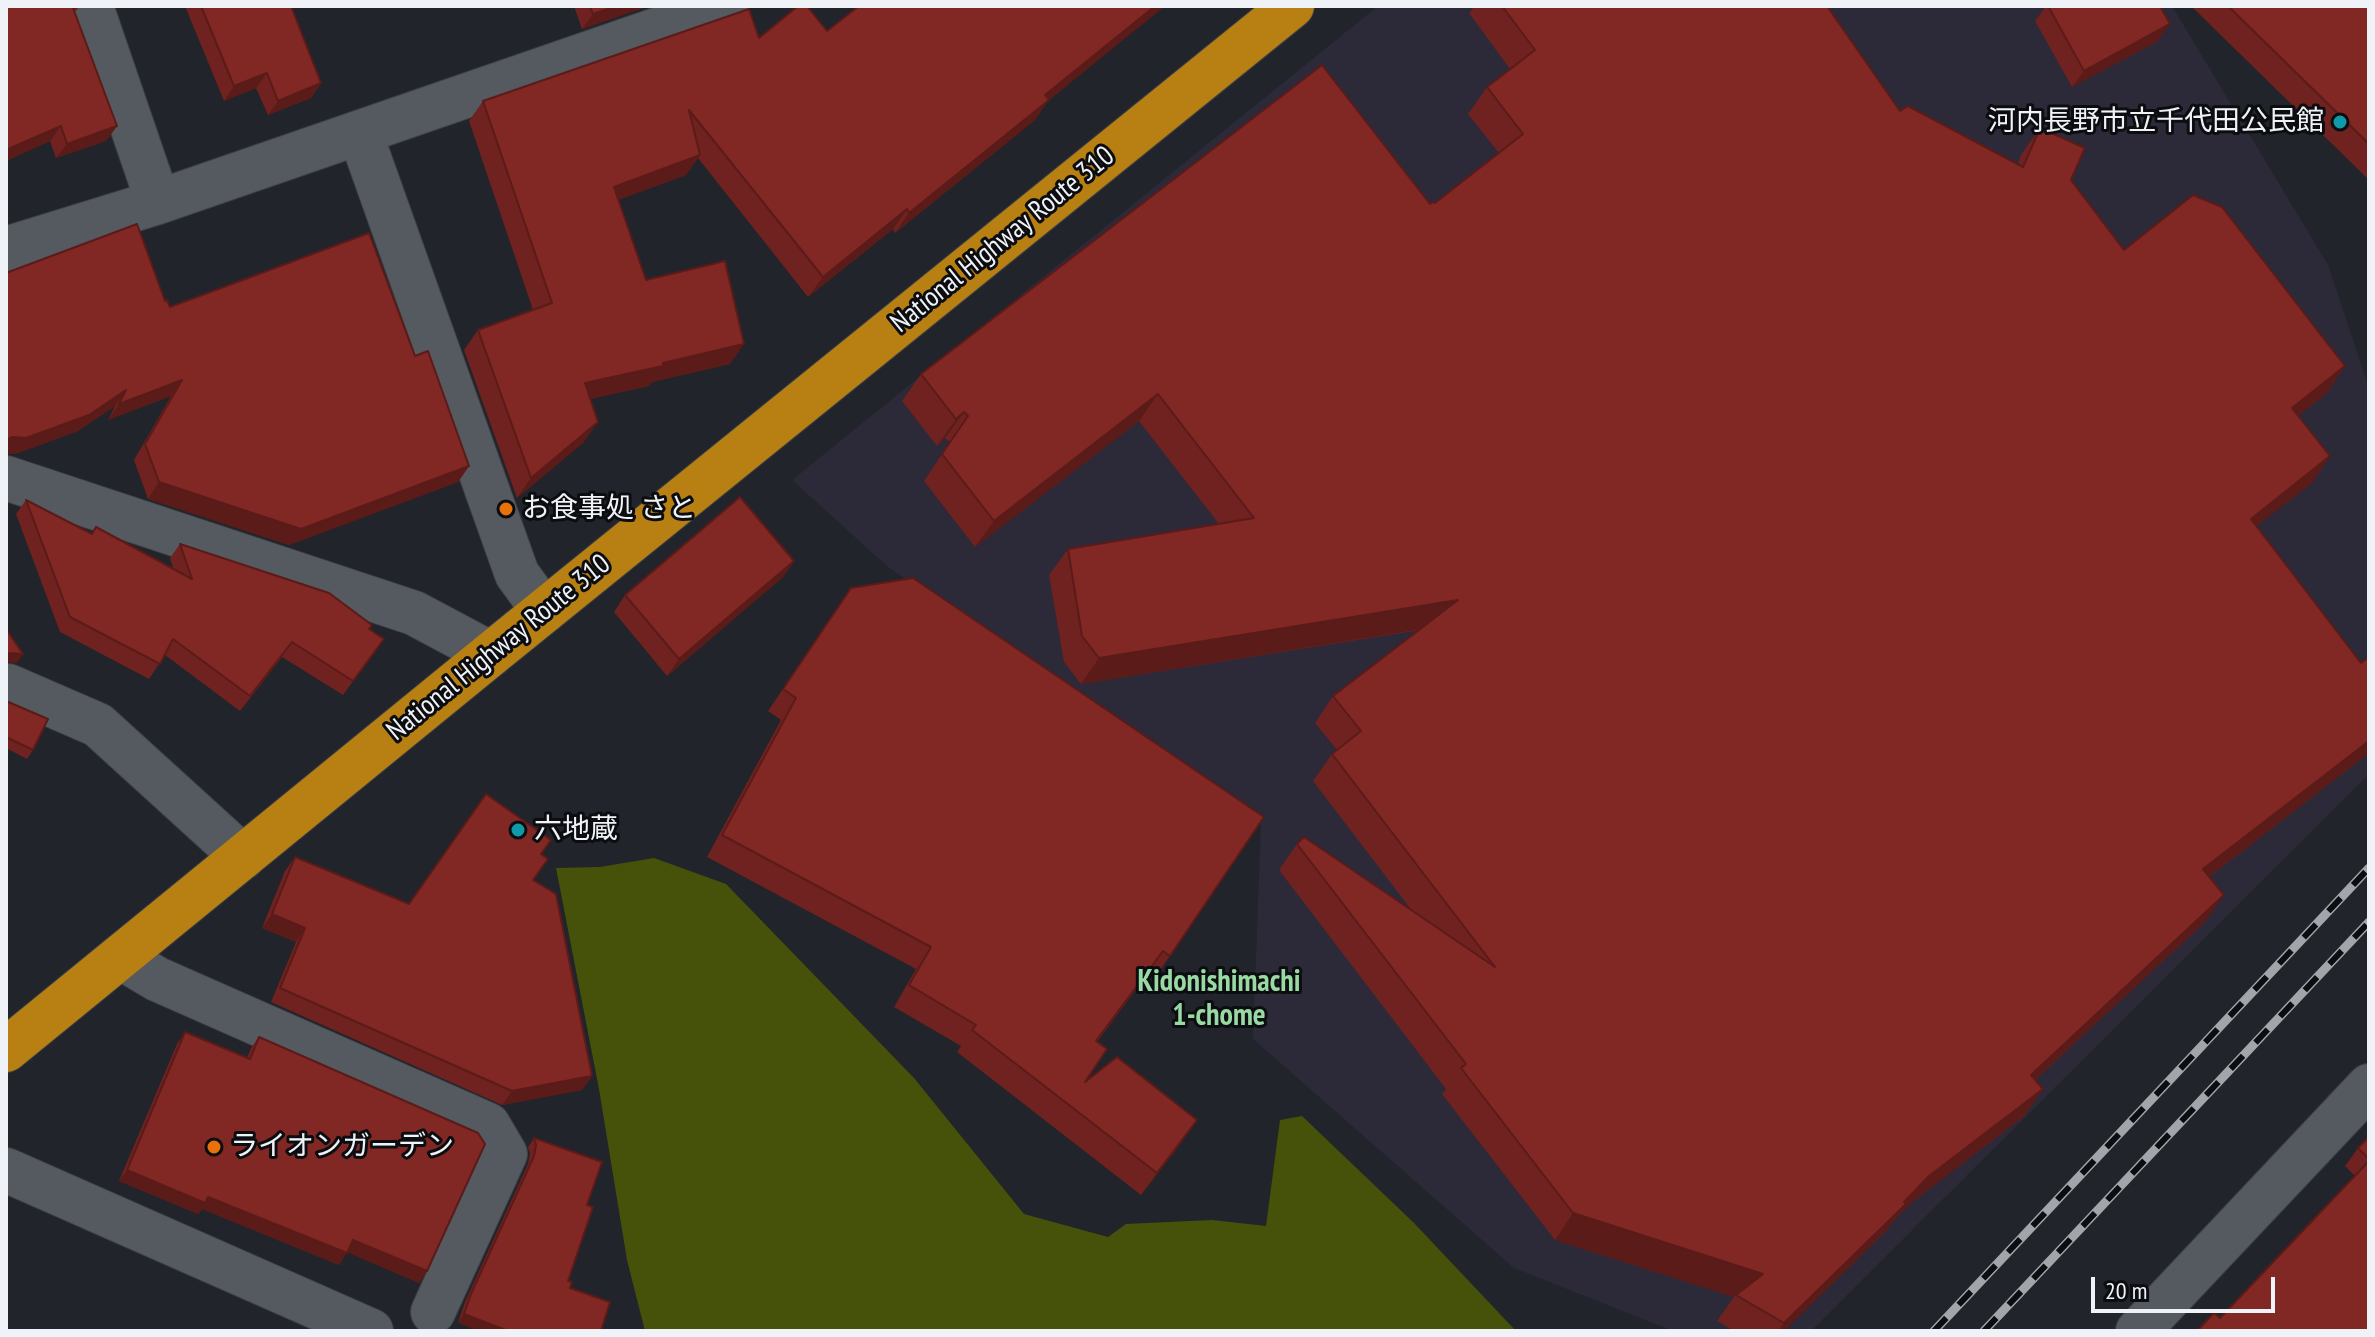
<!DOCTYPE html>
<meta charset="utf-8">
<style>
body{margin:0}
#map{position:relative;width:2375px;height:1337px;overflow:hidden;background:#21242a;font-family:"PT Sans Narrow",sans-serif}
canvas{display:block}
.frame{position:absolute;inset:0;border:8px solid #eff2f6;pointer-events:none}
.scale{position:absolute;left:2091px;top:1277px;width:184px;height:36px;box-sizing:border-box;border:4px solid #eff2f6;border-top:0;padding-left:10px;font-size:24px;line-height:28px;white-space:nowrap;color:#eff2f6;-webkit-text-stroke:6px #0c0d10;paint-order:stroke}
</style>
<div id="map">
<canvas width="2375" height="1337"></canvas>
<div class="frame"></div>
<div class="scale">20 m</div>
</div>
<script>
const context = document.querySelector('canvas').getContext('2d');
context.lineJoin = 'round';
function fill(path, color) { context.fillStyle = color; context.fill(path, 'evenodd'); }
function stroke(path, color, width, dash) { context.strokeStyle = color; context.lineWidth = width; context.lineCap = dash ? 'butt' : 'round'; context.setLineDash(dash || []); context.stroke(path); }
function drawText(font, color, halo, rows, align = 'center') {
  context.font = font + ' "PT Sans Narrow","Noto Sans JP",sans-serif'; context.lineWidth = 6; context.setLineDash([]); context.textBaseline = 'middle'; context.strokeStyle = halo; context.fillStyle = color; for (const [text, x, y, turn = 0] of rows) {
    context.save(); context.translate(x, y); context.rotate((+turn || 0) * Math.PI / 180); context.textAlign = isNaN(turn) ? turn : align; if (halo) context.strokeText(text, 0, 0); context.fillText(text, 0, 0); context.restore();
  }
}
const industrial = new Path2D(`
 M1378 6H2172L2328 265 2367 382 2369 409V774L1811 1331H1673L1514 1268 1253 1039 1261 823 888 567 792 480Z`);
const green = new Path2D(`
 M654 858 726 884 914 1078 1024 1214 1108 1237 1126 1224 1212 1220 1266 1226 1280 1120 1302 1116 1414 1223 1516 1331H645L627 1260 599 1089 556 868 600 867Z`);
const minor = new Path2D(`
 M94 15 158 202
 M360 133 517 574 544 611
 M6 249 158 202 726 6
 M6 478 414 613 491 654
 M8 686 98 725 243 857
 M120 957 157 979 488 1125 505 1154 433 1312
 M6 1170 371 1331
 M2138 1331 2369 1086`);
const trunk = new Path2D(`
 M6 1050 491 654 1292 6`);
const rail = new Path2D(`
 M1934 1331 2369 868
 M1984 1331 2369 922`);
const wall = new Path2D(`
 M6 6H80L75 12 117 126 106 141 56 158 50 141 6 161Z
 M185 6H291L321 83 311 98 268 115 256 88 224 101Z
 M574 6H649L582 29Z
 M1475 6H1827L1900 111 2018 164 2021 155 2040 128 2071 180 2124 250 2327 393 2298 416 2312 483 2256 526 2369 753 2209 877 2205 922 2035 1080 2043 1089 2024 1116 1911 1203 1894 1220 1887 1230 1784 1331H1734L1717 1321 1734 1297 1555 1240 1442 1094 1446 1089 1279 870 1297 844 1413 912 1313 781 1332 754 1337 750 1315 723 1333 696 1420 630 1081 684 1064 662 1049 575 1068 549 1219 524 1139 421 975 547 924 481 950 442 945 438 937 446 902 401 921 374 1435 203 1499 153 1468 114 1487 87 1510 69 1469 13Z
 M2046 6H2160L2158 41 2072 87 2035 21Z
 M2191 6H2369V180Z
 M827 31 1047 102 1035 120 895 233 893 229 808 297 698 158 686 175 618 200 646 280 730 364 652 382 649 386 590 399 584 442 517 498 464 350 478 330 533 310 469 121 483 101 759 38Z
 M165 301 170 307 415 356 469 466 458 482 289 545 148 499 134 460 171 396 108 420 115 406 78 431 15 454Z
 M26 500 91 534 173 568 170 558 180 544 369 629 384 639 343 695 282 657 240 711 165 655 149 679 60 632 16 514Z
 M794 561 783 577 667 676 614 612 625 595Z
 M851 588 1264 817 1155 978 1148 973 1097 1042 1085 1082 1182 1142 1141 1195 957 1052 961 1046 894 1007 916 969 707 857 781 720 768 711Z
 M6 701 33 750 27 759 6 748Z
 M541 854 533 880 592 1076 582 1090 502 1105 271 1002 296 942 262 928 285 871 295 857 409 904Z
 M185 1032 247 1058 251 1048 259 1037 427 1271 419 1283 347 1252 339 1265 202 1209 198 1214 119 1181 177 1044Z
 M2369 1137V1331L2220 1318 2355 1176 2345 1166 2358 1148Z
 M534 1138 587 1205 568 1281 570 1288 458 1323 465 1302 528 1164 530 1153 528 1147Z`);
const shadedWall = new Path2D(`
 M617 6H649L582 29 593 14Z
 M1155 6H1165L1047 102 1035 120 895 233 909 213 1045 95Z
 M2170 24 2158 41 2072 87 2084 71Z
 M267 73 256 88 224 101 234 86Z
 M321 83 311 98 268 115 278 101Z
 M61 126 50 141 6 161V150Z
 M117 126 106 141 56 158 67 144Z
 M700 155 686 175 599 207 614 187Z
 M907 209 893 229 808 297 823 277Z
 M744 344 730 364 652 382 649 386 571 403 585 383Z
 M2345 366 2327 393 2274 435 2292 408Z
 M182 380 171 396 108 420 119 404Z
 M126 390 115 406 78 431 15 454H6V440Z
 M1158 394 1139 421 975 547 994 521Z
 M964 412 945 438 937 446 956 419Z
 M598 422 584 442 517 498 531 478Z
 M2330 456 2312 483 2232 545 2251 519Z
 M469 466 458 482 289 545 148 499 159 482Z
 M794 561 783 577 667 676 679 659Z
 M1458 600 1440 626 1081 684 1099 658Z
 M10 653 23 654 17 663 6 662V655Z
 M2369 741V753L2184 896 2203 869Z
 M2224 895 2205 922 2012 1101 2031 1075Z
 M272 914 305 928 296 942 262 928Z
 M592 1076 582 1090 502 1105 512 1091Z
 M2043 1089 2024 1116 1911 1203 1894 1220 1887 1230 1784 1331H1778L1784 1323 1929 1176Z
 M1197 1120 1182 1142 1141 1195 1157 1173Z
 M127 1170 208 1197 347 1253 339 1265 202 1209 198 1214 119 1181Z
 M1573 1213 1763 1274 1734 1297 1555 1240Z
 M353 1240 427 1271 419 1283 345 1251Z
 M464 1314 508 1331H479L458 1323Z`);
const building = new Path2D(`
 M6 6H78L73 8 117 126 67 144 61 126 6 150Z
 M201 6H291L321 83 278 101 267 73 234 86Z
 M590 6H617L593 14Z
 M798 6H807L827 31 859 6H1155L1045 95 1049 100 909 213 907 209 823 277 689 110 700 155 614 187 646 280 725 261 744 344 663 363V366L585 383 598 422 531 478 478 330 552 303 483 101 749 9 759 38Z
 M1502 6H1827L1900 111 1908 106 2023 167 2040 128 2085 148 2071 180 2124 250 2193 195 2222 207 2345 366 2292 408 2330 456 2251 519 2361 663 2369 657V741L2203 869 2224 895 2031 1075 2043 1089 1929 1176 1904 1202 1906 1204 1784 1323 1736 1295 1763 1274 1573 1213 1461 1068 1466 1064 1297 844 1304 837 1495 967 1332 754 1361 731 1333 696 1458 600 1099 658 1082 636 1068 549 1254 518 1158 394 994 521 942 454 968 416 964 412 956 419 921 374 1322 65 1430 204 1433 202 1435 203 1523 134 1487 87 1535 50Z
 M2048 6H2160L2170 24 2084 71Z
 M2228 6H2369V144Z
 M137 224 165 301 167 300 170 307 369 233 415 356 428 351 469 466 301 529 159 482 145 444 182 380 119 404 126 390 89 415 26 438 13 437 6 440V273Z
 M740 497 794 561 679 659 625 595Z
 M26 500 92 534 96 527 192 579 180 544 329 593 372 625 369 629 384 639 353 681 292 642 250 696 173 639 160 664 70 617Z
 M913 578 1264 817 1170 956 1163 951 1096 1041 1107 1049 1085 1082 1117 1057 1197 1120 1157 1173 972 1030 976 1025 909 985 931 947 722 835 796 698 783 689 851 588Z
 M6 629 23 654 10 653 6 655Z
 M6 701 48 719 33 750 6 737Z
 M486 794 551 840 541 854 548 859 533 880 556 894 592 1076 512 1091 280 988 305 928 272 914 295 857 409 904Z
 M185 1032 250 1059 259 1037 478 1133 485 1144 427 1271 353 1240 347 1253 208 1197 205 1203 127 1170Z
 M2369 1137V1159L2358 1148Z
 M534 1138 602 1162 587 1205 593 1207 568 1281 572 1282 570 1288 610 1302 601 1331H508L464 1314 471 1294 534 1156 536 1145Z
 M2369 1161V1331H2197L2214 1313 2220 1318Z`);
const markers = [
 [2340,122,8,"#0f9aa8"],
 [506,509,8,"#e8710a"],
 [518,830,8,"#0f9aa8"],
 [214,1147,8,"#e8710a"]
];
const poiNames = [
 ["河内長野市立千代田公民館",2324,122,"right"],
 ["お食事処 さと",522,509],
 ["六地蔵",534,830],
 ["ライオンガーデン",230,1147]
];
const streetNames = [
 ["National Highway Route 310",1003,240,-39],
 ["National Highway Route 310",499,648,-39]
];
const neighbourhoodNames = [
 ["Kidonishimachi",1219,982],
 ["1-chome",1219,1016]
];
fill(industrial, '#2c2939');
fill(green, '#465209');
stroke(minor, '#3c4044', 46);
stroke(trunk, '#3c4044', 46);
stroke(minor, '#555a60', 44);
stroke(trunk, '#b88013', 44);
stroke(rail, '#a2a5aa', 9);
stroke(rail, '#0c0d10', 6, [18]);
fill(wall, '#6f221f');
fill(shadedWall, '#5a1b19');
fill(building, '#812724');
stroke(building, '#5a1b19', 2);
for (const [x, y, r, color] of markers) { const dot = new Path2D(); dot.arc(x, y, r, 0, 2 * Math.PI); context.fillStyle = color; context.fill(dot); stroke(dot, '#0c0d10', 3); }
drawText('28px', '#eff2f6', '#0c0d10', poiNames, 'left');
drawText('28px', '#eff2f6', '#0c0d10', streetNames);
drawText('bold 30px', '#99d9a3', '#0c0d10', neighbourhoodNames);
</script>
